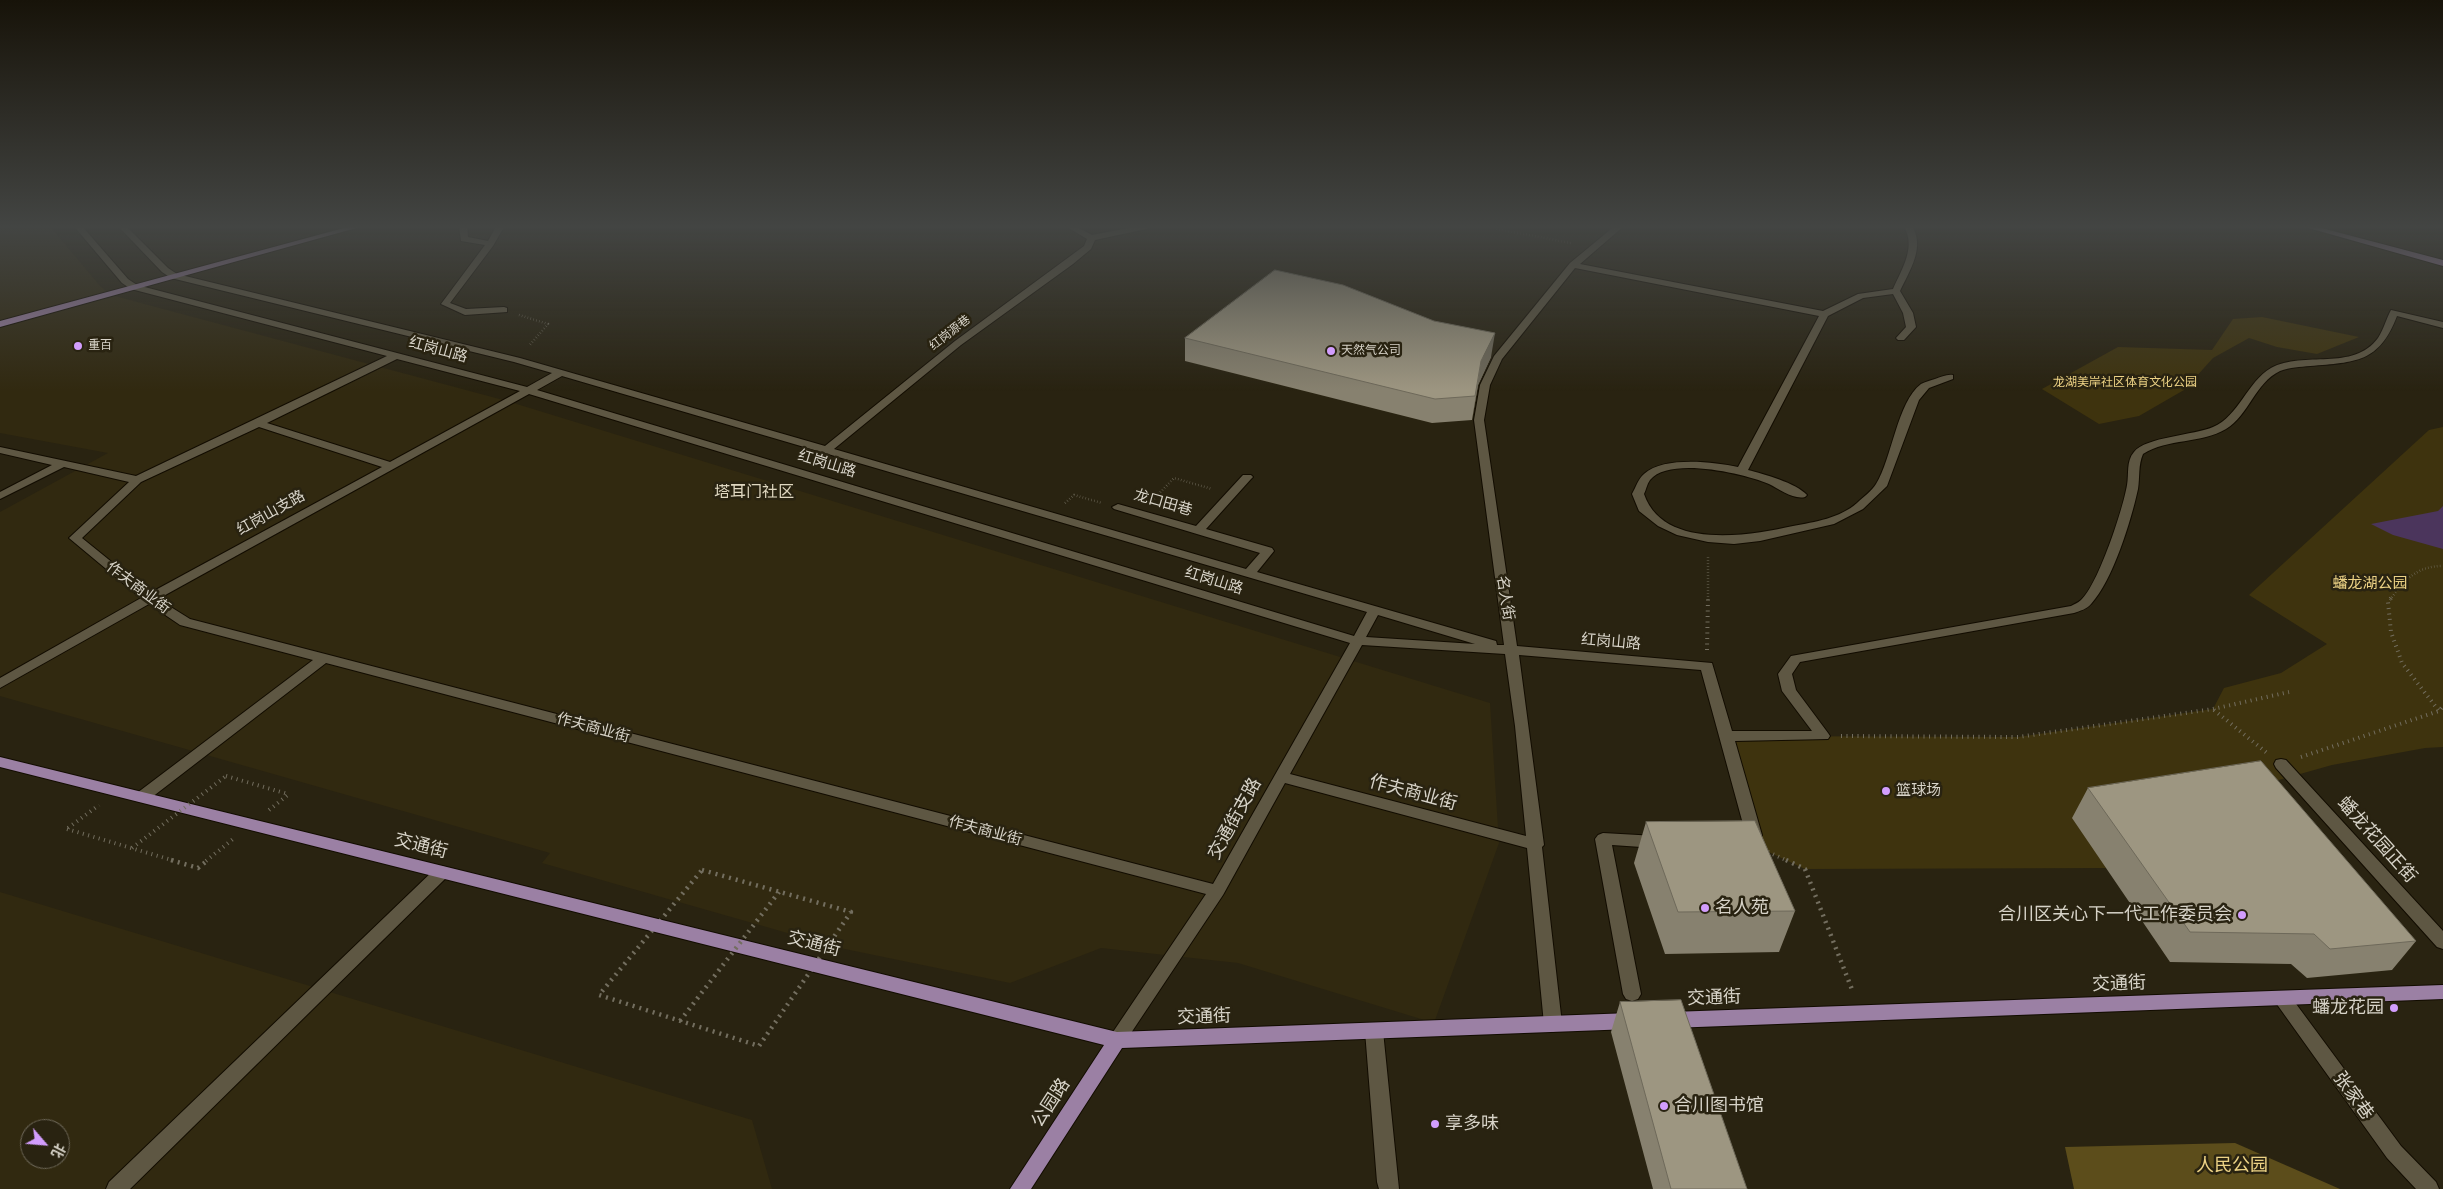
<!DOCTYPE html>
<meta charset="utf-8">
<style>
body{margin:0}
#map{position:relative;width:2443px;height:1189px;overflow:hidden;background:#292311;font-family:Karla,"Noto Sans SC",sans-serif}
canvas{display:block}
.north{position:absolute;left:20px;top:1119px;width:50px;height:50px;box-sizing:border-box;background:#292311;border:1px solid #6f695a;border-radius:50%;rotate:117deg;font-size:14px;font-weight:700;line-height:20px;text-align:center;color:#d7d3c8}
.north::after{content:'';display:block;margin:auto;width:18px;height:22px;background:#d29dfd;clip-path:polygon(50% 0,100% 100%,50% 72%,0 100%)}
</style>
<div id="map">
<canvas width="2443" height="1189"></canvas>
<div class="north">北</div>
</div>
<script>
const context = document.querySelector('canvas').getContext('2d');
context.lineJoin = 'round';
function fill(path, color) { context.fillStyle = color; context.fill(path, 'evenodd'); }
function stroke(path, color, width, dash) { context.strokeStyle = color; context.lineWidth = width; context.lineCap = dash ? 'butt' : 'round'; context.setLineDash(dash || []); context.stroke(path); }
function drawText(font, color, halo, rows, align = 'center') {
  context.font = font + ' Karla,"Noto Sans SC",sans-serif'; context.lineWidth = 5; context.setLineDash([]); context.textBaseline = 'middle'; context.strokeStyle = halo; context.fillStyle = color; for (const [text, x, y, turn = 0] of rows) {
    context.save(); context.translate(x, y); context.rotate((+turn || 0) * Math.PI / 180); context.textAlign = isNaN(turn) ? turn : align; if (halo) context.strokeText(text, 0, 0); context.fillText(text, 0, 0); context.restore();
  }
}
const built = new Path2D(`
 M0 225H49L101 287 111 295 507 401 1490 703 1499 843 1434 1023 1238 963 1101 948 1010 983 840 948 542 863 550 853 0 696V512L108 453 0 433Z
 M0 892 752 1120 772 1189H0ZM30 1129H60V1159H30Z`);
const green = new Path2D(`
 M2262 317 2359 337 2317 354 2277 347 2249 338 2213 358 2184 390 2139 416 2099 424 2042 389 2118 347 2212 350 2233 319Z
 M2443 427V747L2425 748 2332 765 2243 790 2107 868 1805 869 1758 847 1727 736 2018 737 2213 709 2224 688 2281 673 2327 644 2249 595 2429 430Z`);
const forest = new Path2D(`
 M2235 1143 2340 1189H2074L2065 1147Z`);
const water = new Path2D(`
 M2443 506V549L2393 535 2371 524 2438 511Z`);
const pathFar2 = new Path2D(`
 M1476 225 1571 243
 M519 315 548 324 529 346
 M1152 501 1174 478 1212 489
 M1065 503 1074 495 1102 503
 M1708 600V556
 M2390 600C2404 580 2417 566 2443 566`);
const pathFar1 = new Path2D(`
 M2391 598 2388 602 2391 632 2402 663 2439 711
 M1707 650 1708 598
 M2214 710 2267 753
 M1841 736 2018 737 2213 709 2289 692
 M2301 757 2439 711 2443 706
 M226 776 288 794
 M269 810 289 794
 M68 828 99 805
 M67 829 175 861
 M1768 852 1788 861
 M206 861 233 839`);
const path = new Path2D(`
 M171 860 198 868 208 860
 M1786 860 1805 869 1853 992
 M702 870 851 912 759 1046 599 995Z`);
const minor = new Path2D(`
 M73 225H81L128 279 137 285 527 387 552 373 514 362 171 278 162 272 117 225H125L168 268 177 274 520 358 825 446 955 341 1084 246 1087 239 1064 225H1073L1092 235 1145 225H1159L1155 227 1095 240 1091 249 1073 264 961 345 834 449 1246 569 1260 553 1114 509 1112 507 1118 504 1196 526 1243 475H1251L1253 477 1251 479 1206 529 1272 548 1274 551 1257 572 1496 641 1497 645H1504L1474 420 1480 385 1494 356 1570 263 1616 225H1625L1580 264 1823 311 1858 294 1893 289C1902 269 1917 246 1903 225H1911C1926 246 1910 270 1900 291L1913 313 1916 327 1904 340H1898L1896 338 1906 327 1903 313 1893 294 1863 298 1828 316 1748 470C1764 474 1796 483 1807 495L1805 497C1794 500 1779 489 1769 484 1745 474 1670 456 1650 480 1647 484 1646 490 1644 494 1663 550 1749 536 1793 526 1815 522 1840 518 1857 503 1863 497 1872 491 1876 484 1892 459 1897 402 1921 384 1925 382 1931 380 1935 379 1941 377 1947 374 1953 375V379L1929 388 1919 400 1887 486 1863 509 1834 524 1760 541 1734 544 1708 542 1677 535 1658 526 1639 511 1632 494C1636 487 1638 479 1644 474 1664 456 1713 462 1738 467L1819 316 1575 268 1502 359 1490 385 1484 420 1517 646 1712 663 1732 731H1812L1782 691 1778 674 1791 656 2071 606C2074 604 2078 603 2081 600 2098 585 2123 509 2127 485 2129 474 2126 461 2134 452 2145 437 2195 435 2213 427 2239 416 2247 382 2271 368 2304 350 2353 372 2378 338 2384 329 2386 319 2391 310L2443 322V328L2397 316C2379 363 2356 362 2310 366 2300 367 2290 367 2280 371 2255 383 2249 415 2226 429 2201 444 2168 438 2143 454 2138 465 2140 477 2138 489 2131 521 2113 580 2091 604 2087 609 2080 611 2074 613L1800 662 1792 674 1796 690 1828 733 1830 736 1828 739 1735 741 1762 835 1759 839 1754 841 1749 839 1746 835 1701 670 1519 655 1544 845 1542 847 1562 1024 1559 1029 1553 1032 1547 1029 1544 1024 1527 848 1285 783 1223 895 1123 1045 1117 1048 1111 1045 1108 1040 1111 1035 1206 894 326 663 147 801 142 802 137 801 135 797 137 793 313 660 180 625 149 604 0 688V678L141 598 69 538 129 482 64 467 0 499V492L52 465 0 453V447L136 476 387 356 131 289 122 283ZM397 359 520 391 390 462 267 423ZM562 376 1367 612 1354 636 537 390ZM529 394 1350 643 1213 884 190 619 158 599ZM259 427 382 467 150 593 82 538 141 482ZM1378 615 1475 644 1366 637ZM1362 645 1505 654 1515 726 1526 836 1290 774Z
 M459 225H467L468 237 488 241 497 225H505L493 246 450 303 466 309 504 307 507 308V312L465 315 441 304 485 245 461 241Z
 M2281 759 2286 760 2443 931V949L2437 947 2276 768 2274 764 2276 760Z
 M1603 833 1656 836 1661 838 1664 842 1661 846 1656 848 1612 845 1641 994 1638 999 1632 1001 1626 999 1623 994 1595 839 1598 835Z
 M442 866 448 868 450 872 448 876 130 1189H106L109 1182 436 868Z
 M2282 991 2288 993 2401 1146 2436 1182 2439 1189H2416L2387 1158 2276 1003 2273 998 2276 993Z
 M1374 1023 1380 1026 1383 1031 1399 1189H1379L1377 1182 1365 1031 1368 1026Z`);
const major = new Path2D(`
 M355 225H367L0 327V321Z
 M2298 225H2310L2443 260V266Z
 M0 757 1117 1032 1631 1013 1637 1016 1640 1021 1637 1026 1631 1029 1122 1048 1031 1189H1010L1104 1045 0 767Z
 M2443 985V999L1671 1028 1665 1025 1662 1020 1665 1015 1671 1012Z`);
const pathBridgeFar1 = new Path2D(`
 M132 848 226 776`);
const pathBridge = new Path2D(`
 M680 1021 779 892`);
const wall = new Path2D(`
 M1185 338 1491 357 1478 385 1472 420 1432 423 1185 361Z
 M2088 788 2416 941 2392 970 2307 978 2291 964 2170 962 2072 818Z
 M1646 822 1795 911 1779 952 1665 954 1634 863Z
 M1620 1002 1747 1189H1653L1611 1032Z`);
const shadedWall = new Path2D(`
 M1495 333 1491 357 1478 385 1472 420 1481 361Z`);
const building = new Path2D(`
 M1275 270 1343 285 1434 321 1495 333 1481 361 1475 396 1435 399 1185 338Z
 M2261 761 2416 941 2330 949 2314 934 2190 932 2088 788Z
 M1755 821 1795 911 1678 912 1646 822Z
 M1681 1000 1747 1189H1671L1620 1002Z`);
const markers = [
 [78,346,5,"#d29dfd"],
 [1331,351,5,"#d29dfd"],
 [1886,791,5,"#d29dfd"],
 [1705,908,5,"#d29dfd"],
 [2242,915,5,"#d29dfd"],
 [2394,1008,5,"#d29dfd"],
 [1664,1106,5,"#d29dfd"],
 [1435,1124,5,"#d29dfd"]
];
const farStreetnames = [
 ["红岗源巷",950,333,-38]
];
const farPoinames = [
 ["重百",88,346],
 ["天然气公司",1341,351]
];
const farParknames = [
 ["龙湖美岸社区体育文化公园",2125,383]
];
const streetNames = [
 ["红岗山路",438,350,15],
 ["红岗山路",827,464,17],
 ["龙口田巷",1163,503,16],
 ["红岗山支路",271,513,-29],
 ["红岗山路",1214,581,17],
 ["作夫商业街",138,588,37],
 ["名人街",1505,598,81],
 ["红岗山路",1611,642,5],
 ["作夫商业街",593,728,15],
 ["作夫商业街",985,831,15]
];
const parkNames = [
 ["蟠龙湖公园",2370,584]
];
const poiNames = [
 ["篮球场",1896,791]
];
const neighbourhoodNames = [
 ["塔耳门社区",754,492]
];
const nearStreetnames = [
 ["作夫商业街",1413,793,15],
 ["交通街支路",1235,819,-61],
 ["蟠龙花园正街",2377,840,48],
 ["交通街",421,846,14],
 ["交通街",814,944,14],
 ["交通街",2119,984,-2],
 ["交通街",1714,998,-2],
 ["交通街",1204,1017,-2],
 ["张家巷",2353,1096,54],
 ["公园路",1051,1103,-57]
];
const nearPoinames = [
 ["名人苑",1715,908],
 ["合川区关心下一代工作委员会",2232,915,"right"],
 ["蟠龙花园",2384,1008,"right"],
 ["合川图书馆",1674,1106],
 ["享多味",1445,1124]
];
const nearParknames = [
 ["人民公园",2232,1166]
];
fill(built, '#312910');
fill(green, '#3e330e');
fill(forest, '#5c4d1b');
fill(water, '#4b355c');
stroke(minor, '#120c00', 2);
stroke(major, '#120c00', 2);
stroke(pathFar2, '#736e5f', 2.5, [0.5, 2.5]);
stroke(pathFar1, '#736e5f', 4, [1, 4.5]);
stroke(path, '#736e5f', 4.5, [2, 5]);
fill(minor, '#5e5743');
fill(major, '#9b80a4');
stroke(pathBridgeFar1, '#736e5f', 4, [1, 4.5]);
stroke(pathBridge, '#736e5f', 4.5, [2, 5]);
fill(wall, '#87816f');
fill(shadedWall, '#6e695a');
fill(building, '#9d9681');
stroke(building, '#6e695a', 1);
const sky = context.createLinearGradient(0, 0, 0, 391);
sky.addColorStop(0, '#171309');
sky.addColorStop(0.58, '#434543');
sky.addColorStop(1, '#43454300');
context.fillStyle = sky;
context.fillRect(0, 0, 2443, 391);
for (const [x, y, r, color] of markers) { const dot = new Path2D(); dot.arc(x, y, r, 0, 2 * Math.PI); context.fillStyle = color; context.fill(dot); stroke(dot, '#292311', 2); }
drawText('12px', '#d7d3c8', '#292311', farStreetnames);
drawText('12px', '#d7d3c8', '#292311', farPoinames, 'left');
drawText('12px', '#ecd285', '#292311', farParknames);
drawText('15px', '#d7d3c8', '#292311', streetNames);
drawText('15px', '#ecd285', '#292311', parkNames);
drawText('15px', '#d7d3c8', '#292311', poiNames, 'left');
drawText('16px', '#dfd7c0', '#292311', neighbourhoodNames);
drawText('18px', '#d7d3c8', '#292311', nearStreetnames);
drawText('18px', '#d7d3c8', '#292311', nearPoinames, 'left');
drawText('18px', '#ecd285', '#292311', nearParknames);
</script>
